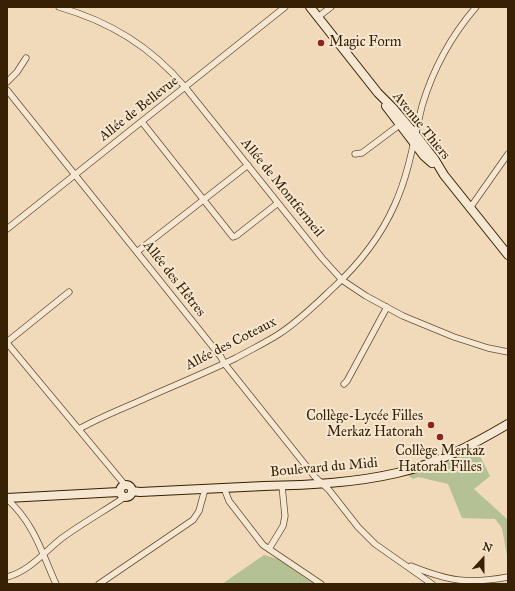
<!DOCTYPE html>
<meta charset="utf-8">
<style>
body{margin:0}
#map{position:relative;width:515px;height:591px;overflow:hidden;background:#f1dab9;font-family:"IM FELL Great Primer",serif}
canvas{display:block}
.frame{position:absolute;inset:0;border:8px solid #372104;pointer-events:none}
.north{position:absolute;left:463px;top:539px;width:40px;height:40px;-webkit-text-stroke:3px #f6e7d2;paint-order:stroke;rotate:21deg;font-size:11px;font-weight:700;line-height:16px;text-align:center;color:#372104}
.north::after{content:'';display:block;margin:auto;width:14px;height:18px;background:#372104;clip-path:polygon(50% 0,100% 100%,50% 72%,0 100%)}
</style>
<div id="map">
<canvas width="515" height="591"></canvas>
<div class="frame"></div>
<div class="north">N</div>
</div>
<script>
const context = document.querySelector('canvas').getContext('2d');
context.lineJoin = 'round';
function fill(path, color) { context.fillStyle = color; context.fill(path, 'evenodd'); }
function stroke(path, color, width, dash) { context.strokeStyle = color; context.lineWidth = width; context.lineCap = dash ? 'butt' : 'round'; context.setLineDash(dash || []); context.stroke(path); }
function drawText(font, color, halo, rows, align = 'center') {
  context.font = font + ' "IM FELL Great Primer",serif'; context.lineWidth = 4; context.setLineDash([]); context.textBaseline = 'middle'; context.strokeStyle = halo; context.fillStyle = color; for (const [text, x, y, turn = 0] of rows) {
    context.save(); context.translate(x, y); context.rotate((+turn || 0) * Math.PI / 180); context.textAlign = isNaN(turn) ? turn : align; if (halo) context.strokeText(text, 0, 0); context.fillText(text, 0, 0); context.restore();
  }
}
const green = new Path2D(`
 M476 448 490 476 474 489 508 520V561L502 528 495 519 462 518 448 484 418 477 413 479 402 471 445 456 446 462Z
 M264 555 278 559 314 584H222Z`);
const street = new Path2D(`
 M59 7C111 22 151 47 185 87L322 258 342 280 366 296 403 316 454 337 488 348 508 352
 M318 17 331 7
 M7 82 17 72 26 58
 M7 90 221 357 224 363 315 477 329 490 358 527 375 544 432 584
 M142 122 233 237 236 236 278 203
 M355 154 362 153 402 123
 M470 208 508 154
 M7 229 285 7
 M138 251 248 165
 M7 342 69 292
 M7 343 125 485
 M344 384 347 381 387 307
 M79 429C97 419 116 411 135 403 168 388 203 374 236 358 250 350 265 343 279 334 299 321 316 304 333 288 358 265 381 236 395 204 409 173 414 139 422 106 433 69 451 36 476 7
 M224 488 229 501 263 545 321 584
 M7 499C34 523 42 553 56 584
 M269 549 283 526 285 516 282 486
 M411 566C426 572 442 578 459 580 475 582 492 580 508 577
 M7 577C30 571 44 552 62 538 83 523 104 511 125 497
 M99 584 193 520 199 511 205 489`);
const secondary = new Path2D(`
 M310 7 378 93 393 108 415 134 435 160 444 175 508 255
 M386 106 424 156 432 163
 M120 491a6 6 0 1 1 12 0a6 6 0 1 1-12 0Z
 M132 491 140 492C181 490 223 488 264 486 309 485 354 483 397 473 437 464 474 444 508 424
 M7 498 119 492`);
const markers = [
 [321,43,4,"#8f2418"],
 [431,425,4,"#8f2418"],
 [440,437,4,"#8f2418"]
];
const poiNames = [
 ["Magic Form",329,43],
 ["Collège-Lycée Filles",423,417,"right"],
 ["Merkaz Hatorah",423,433,"right"],
 ["Collège Merkaz",440,452,"center"],
 ["Hatorah Filles",440,468,"center"]
];
const streetNames = [
 ["Allée de Bellevue",139,109,-38],
 ["Avenue Thiers",421,126,51],
 ["Allée de Montfermeil",282,188,51],
 ["Allée des Hêtres",174,279,52],
 ["Allée des Coteaux",231,344,-27],
 ["Boulevard du Midi",324,468,-5]
];
fill(green, '#b4c194');
stroke(street, '#664f31', 7);
stroke(secondary, '#372104', 10);
stroke(street, '#f6e7d2', 5.5);
stroke(secondary, '#f6e7d2', 8);
for (const [x, y, r, color] of markers) { const dot = new Path2D(); dot.arc(x, y, r, 0, 2 * Math.PI); context.fillStyle = color; context.fill(dot); stroke(dot, '#f6e7d2', 1.5); }
drawText('14px', '#372104', '#f6e7d2', poiNames, 'left');
drawText('14px', '#372104', '#f6e7d2', streetNames);
</script>
